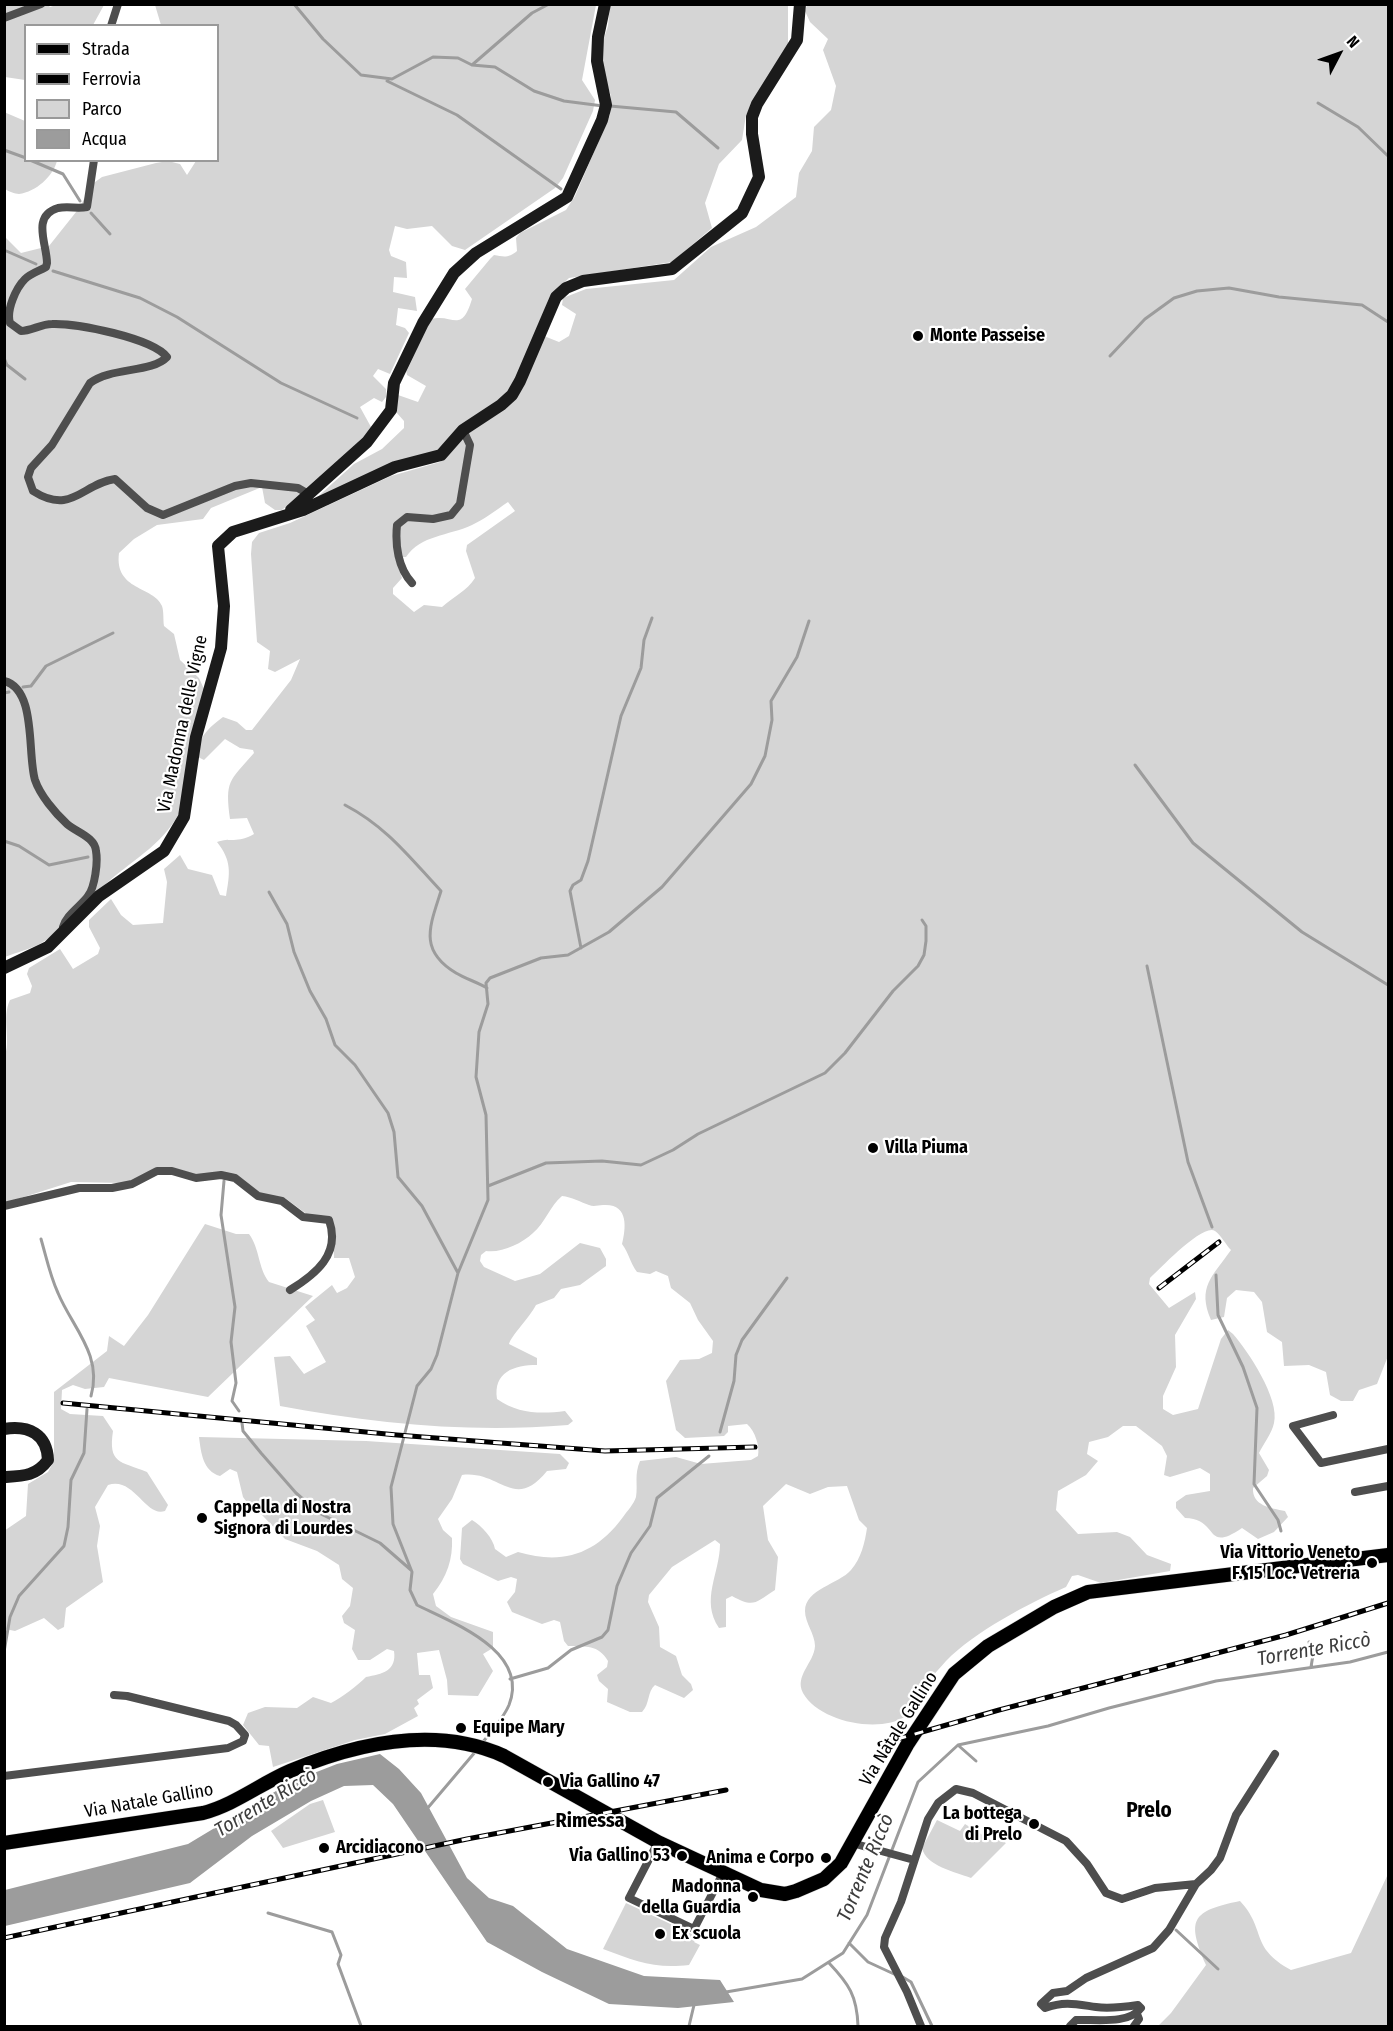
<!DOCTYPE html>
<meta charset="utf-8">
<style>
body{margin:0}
#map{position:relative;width:1393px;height:2031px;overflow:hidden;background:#fff;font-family:"Fira Sans Condensed",sans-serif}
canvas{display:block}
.frame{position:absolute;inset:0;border:6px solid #000;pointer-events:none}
.legend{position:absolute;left:24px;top:24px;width:195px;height:138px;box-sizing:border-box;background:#fff;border:2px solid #999;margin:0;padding:8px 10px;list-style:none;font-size:18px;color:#000}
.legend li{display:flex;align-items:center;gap:12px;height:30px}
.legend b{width:30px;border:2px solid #999}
.north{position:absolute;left:1309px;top:24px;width:60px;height:60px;-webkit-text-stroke:4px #fff;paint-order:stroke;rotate:49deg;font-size:16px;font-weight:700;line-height:24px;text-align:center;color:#000}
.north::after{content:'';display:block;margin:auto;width:21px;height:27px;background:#000;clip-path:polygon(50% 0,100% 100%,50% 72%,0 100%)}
</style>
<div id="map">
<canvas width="1393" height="2031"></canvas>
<div class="frame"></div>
<ul class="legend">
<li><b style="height:8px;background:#000"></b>Strada</li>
<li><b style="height:8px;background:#000"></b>Ferrovia</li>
<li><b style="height:16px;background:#d5d5d5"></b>Parco</li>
<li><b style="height:16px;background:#9c9c9c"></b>Acqua</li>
</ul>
<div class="north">N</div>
</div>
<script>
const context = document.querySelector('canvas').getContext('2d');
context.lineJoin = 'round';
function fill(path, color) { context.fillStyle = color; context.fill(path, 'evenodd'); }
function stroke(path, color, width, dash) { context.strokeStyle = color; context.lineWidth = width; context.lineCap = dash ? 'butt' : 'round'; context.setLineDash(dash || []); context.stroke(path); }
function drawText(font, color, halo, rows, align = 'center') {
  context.font = font + ' "Fira Sans Condensed",sans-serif'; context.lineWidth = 4.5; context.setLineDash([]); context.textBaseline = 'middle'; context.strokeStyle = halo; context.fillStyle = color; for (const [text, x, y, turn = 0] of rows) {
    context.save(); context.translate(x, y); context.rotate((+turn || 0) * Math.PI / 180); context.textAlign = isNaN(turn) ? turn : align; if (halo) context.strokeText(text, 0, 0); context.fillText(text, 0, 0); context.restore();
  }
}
const green = new Path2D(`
 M4 5H48L50 7 56 5H104L93 25 26 26 25 80 5 77Z
 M155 5H596L582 80 595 100 593 111 563 178 555 188 465 250 452 246 432 226 407 229 395 226 389 250 391 256 406 262 407 278 394 277 393 292 415 297 417 311 398 308 396 325 405 328 409 333 390 374 378 369 373 376 386 389V397L382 402 374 398 360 407 371 427 368 433 282 510H275L265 503 262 487 211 508 203 519 157 525 134 539 119 553C114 591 154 586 162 606 164 612 163 620 164 626L174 634 180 660 199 678 204 689 182 807C167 842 135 858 108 882 86 901 68 927 43 942 32 949 17 952 5 957V237L21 253 49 246 80 207 91 185 102 177 156 163 168 161 180 164 187 175 196 161 218 160V26L161 25Z
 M610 5H788V45L746 115 742 140 719 164 705 203 712 228 672 262 569 278 550 296 515 382 502 397 466 424 439 450 313 501 354 464 382 449 404 428V421L396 412 398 395 418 402 426 386 407 375 406 370 431 319C453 313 461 335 472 299L465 289 490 259 494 255C504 257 509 258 517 251L516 238 520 233 566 210 575 196 610 115 611 96 603 72 602 44 608 26Z
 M807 5H1388V1356L1377 1384 1359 1390 1353 1401H1341L1330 1395 1326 1372 1309 1365 1284 1366 1282 1342 1267 1332 1262 1302 1254 1292 1236 1290 1227 1298 1224 1317 1211 1320C1197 1287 1212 1277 1231 1250 1226 1245 1221 1235 1215 1231 1203 1223 1160 1269 1150 1278L1149 1284 1169 1308 1195 1292 1196 1299 1175 1335 1176 1367 1163 1396V1409L1173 1415 1198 1409 1221 1339 1228 1330 1233 1334C1248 1351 1280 1399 1274 1423 1272 1433 1264 1443 1259 1453L1269 1470 1267 1476 1253 1488C1252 1506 1271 1508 1285 1511L1288 1517 1274 1532 1258 1539 1242 1528C1204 1554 1220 1519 1185 1518L1176 1508V1502L1186 1495 1210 1491V1474L1200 1468 1170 1477 1164 1475 1167 1456 1162 1446 1136 1426H1123L1108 1437 1089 1442 1087 1454 1098 1461 1086 1475 1058 1491 1056 1510 1078 1534 1117 1532 1130 1537 1147 1555 1171 1564 1170 1571 1101 1583 1078 1575 1072 1576 1066 1587C1029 1603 974 1632 946 1661 940 1668 933 1675 928 1682 921 1692 917 1710 906 1716 880 1734 819 1722 803 1693 794 1676 814 1663 815 1646 815 1634 805 1623 805 1611 805 1589 839 1584 851 1570 861 1559 865 1542 867 1528L859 1520 847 1486 828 1487 810 1494 786 1484 763 1506 768 1540 778 1557 775 1590C755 1603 754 1608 732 1596L726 1599V1627L719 1628C700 1600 720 1573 720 1544L715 1540 672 1567 649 1595 648 1602 659 1627 660 1647 676 1656 682 1675 691 1684 693 1690 684 1698 655 1685C647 1692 650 1704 642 1712H630L607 1702 608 1689 599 1681 597 1675 607 1667 608 1661C598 1644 586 1647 568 1646L564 1641 560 1622 554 1620 542 1624 512 1612 507 1602 515 1592 517 1579 511 1577 498 1581 463 1564 460 1559 462 1528 472 1520C482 1526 493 1538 495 1549L506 1557 518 1552C562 1565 595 1555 623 1517 627 1511 634 1504 636 1497 638 1484 634 1475 640 1461L676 1457 701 1464 751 1460 758 1456C760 1446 755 1431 747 1424L728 1426V1432L724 1436 685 1438 676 1430 666 1381 680 1360 699 1359 712 1353 713 1341 698 1320 690 1303 671 1288 668 1276 656 1271 650 1274 637 1272C630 1263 629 1253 622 1244 626 1228 629 1203 603 1205 598 1205 594 1207 589 1205 580 1202 572 1197 562 1196 550 1206 545 1223 533 1233 521 1244 502 1253 486 1251L481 1255 480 1261 484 1267 515 1281 540 1274 580 1243 600 1248 606 1259V1266L580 1285 561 1289 554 1298 536 1305C530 1317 511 1336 509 1344L537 1358V1365C514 1365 493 1372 497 1399 518 1414 541 1414 565 1411L573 1421 568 1425C471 1433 375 1424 280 1406L274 1357 290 1356 304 1374 326 1362 306 1326 315 1320 305 1307 332 1285 337 1293 347 1288 355 1277 349 1258H334L333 1220 328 1216 308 1215 285 1198 262 1195 241 1178 198 1175 170 1167 124 1183 71 1182 5 1203 4 1057C12 1042 1 1018 10 1000L30 993 32 986 27 974 29 968 60 949 73 969 98 954 100 948 89 927V920L111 899 121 915 133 925 163 923 167 882 164 869 180 855 188 869 212 875 220 895 226 896C230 873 232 861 217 842 230 837 237 844 254 834L247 818 230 819C225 780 229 782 254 753L253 750 240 748 225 739 204 760 198 757C197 737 209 728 223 717L237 722 246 730H252L291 680 300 659 275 672 268 669 270 651 257 642 251 554 252 542 259 533 290 523 391 476 440 462 470 432 496 414 544 336 559 342 569 336 576 314 562 305 563 298 586 289 674 280 711 247 756 227 796 197 799 173 812 151 814 127 831 110 836 86 823 50 828 39 810 22 805 11ZM508 502 515 511 467 545 466 551 475 578C467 591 454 596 442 607L424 605 414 612 393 594V588L402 578 395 557H406C421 535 448 536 472 525 485 519 496 510 508 502Z
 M4 112 25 121 26 160 57 161C53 176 36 192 19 194 15 194 8 191 5 189Z
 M205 1224 236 1234H249C260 1249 258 1268 269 1282L313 1296 208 1397 109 1378 104 1387 85 1389 73 1385 62 1390 61 1409 70 1414 103 1416 113 1431C108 1464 120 1461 147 1472L168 1505 165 1511C146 1518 134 1476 108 1485L95 1507 100 1526 97 1546 103 1582 66 1608 64 1627 58 1630 44 1618 15 1631 5 1629 4 1531 26 1516 28 1484 48 1472 54 1461V1392L107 1351 109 1336 124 1346 148 1315Z
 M199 1437 366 1441 560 1454 569 1463 566 1469 547 1471C514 1512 500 1470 462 1475L452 1499 438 1519 443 1530 452 1538C453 1559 447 1577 433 1594L436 1606 451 1617 493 1632V1648L483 1654 493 1671 478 1696 448 1695 447 1680 439 1650 417 1653 419 1675H430L433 1688 417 1700 419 1704 414 1708 418 1716 385 1734 355 1740 273 1767 269 1746 259 1745 243 1725 248 1713 265 1707 297 1708 313 1697 331 1703C341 1698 358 1685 366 1677 382 1674 397 1671 394 1651L387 1649 370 1660H358L352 1649 355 1630 344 1623 342 1616 350 1606 353 1588 342 1579 339 1565 317 1551 285 1539 262 1515 251 1508 243 1497 237 1472 230 1469 220 1476C203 1471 201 1453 199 1437Z
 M323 1800 335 1832 283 1848 271 1831 310 1804Z
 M937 1820 960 1831 965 1824 992 1841 996 1838 1006 1843 971 1878C955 1872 926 1866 922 1848Z
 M1388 1874V2026H1158L1171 2013 1206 1965C1186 1919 1192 1911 1240 1901 1267 1930 1249 1947 1291 1970L1351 1953Z
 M626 1903 698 1937 694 1942 700 1945 689 1965C654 1969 635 1961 603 1949Z`);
const water = new Path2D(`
 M380 1754 399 1769 421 1793 467 1878 489 1898 513 1906 567 1949 644 1976 720 1980 734 2002 678 2008 609 2004 542 1972 487 1942 393 1804 373 1785 344 1786 311 1801 252 1836 190 1883 5 1926V1890L188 1844 291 1782 337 1764Z`);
const stream = new Path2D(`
 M294 4 323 39 361 75 392 79 433 57 458 58 472 65 495 67 534 91 564 101 603 106
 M472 65 532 13 549 4
 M387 81 457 115 561 189
 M1318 103 1358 127 1388 156
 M610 106 676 112 718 148
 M4 150 26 158
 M30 160 63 174 80 201
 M91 213 110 234
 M4 250 36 264
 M53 271 140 298 177 317 281 383 357 418
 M1110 356 1145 319 1174 298 1197 291 1229 288 1279 297 1362 305 1388 322
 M4 358 7 365 25 379
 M23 687 31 686 46 666 113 633
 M4 693 9 692
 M1135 765 1193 843 1302 932 1388 985
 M345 805C387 827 410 858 441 891 430 926 418 950 456 973 466 979 477 982 487 988
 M4 841 19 846 49 865 88 857
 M269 892 287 924 294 952 310 991 326 1019 335 1045 355 1065 388 1113 394 1132 398 1177 422 1206 458 1273
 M581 948 570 891 573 885 581 880 588 861 621 716 641 668 644 640 652 618
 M1147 966 1188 1162 1212 1227
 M224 1181 221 1215 235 1307 231 1342 236 1383 232 1401 239 1411
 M488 1186 546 1163 602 1161 641 1165 673 1150 698 1134 825 1073 845 1053 893 991 918 966 924 955 926 941V926L922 920
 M41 1239C46 1256 50 1276 58 1293 72 1327 103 1355 91 1396
 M1216 1275 1218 1315 1243 1367 1257 1408 1254 1484 1278 1520 1281 1531
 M242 1423 243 1431 261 1453 296 1493 319 1513 380 1543 411 1570
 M720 1432 734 1381 736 1355 742 1340 787 1278
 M1309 1642 1313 1655 1311 1667
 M4 1652 10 1617 19 1596 64 1546 68 1527 71 1480 84 1453 87 1409
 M510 1679 548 1668 571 1650 602 1637 608 1630 617 1586 631 1553 650 1526 657 1498 709 1456
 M482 1743C491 1732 503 1719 509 1705 530 1651 453 1623 417 1605L410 1590 412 1572 393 1524 391 1487 417 1386 431 1369 437 1355 458 1273 488 1200 486 1115 476 1077 479 1032 488 1004 486 983 490 978 541 958 568 955 609 932 662 887 751 784 765 756 772 720 771 701 797 657 809 621
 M959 1746 976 1761
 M426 1810 476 1751
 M268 1913 332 1932 341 1955 338 1964 361 2026
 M1176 1930 1218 1969
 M849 1943 868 1962 894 1974
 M829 1963C849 1984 857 1996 858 2026
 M901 1976 911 1982 932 2026
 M726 1992 802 1979 843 1953 867 1915 918 1782 958 1745 1048 1726 1109 1708 1216 1681 1350 1662 1388 1652
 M689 2026 694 2005`);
const street = new Path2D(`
 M4 18 41 4
 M111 26 118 4
 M94 160 87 207C78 209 68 206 58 208 31 216 47 244 47 263L46 267C39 271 31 273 25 279 16 288 6 310 10 323L21 331C31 331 41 324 52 324 77 323 152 338 167 357 152 373 111 367 90 383L52 445 31 468 28 477 33 491C72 516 83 483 115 479L147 508 163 515 235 486 251 483 298 488 310 495
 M412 583C398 568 395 545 397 525L407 517 433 519 451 515 460 504 470 445 463 430
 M4 681C37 689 27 754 35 780 40 795 55 813 67 824 76 832 95 837 96 851 98 862 95 887 88 896 81 906 66 915 63 927
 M4 1206 79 1188H112L132 1184 157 1171H172L196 1178 221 1175 235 1178 258 1196 282 1201 303 1217 329 1220C341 1254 316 1274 290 1290
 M1333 1415 1293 1426 1321 1463 1388 1449
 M1355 1492 1388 1486
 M4 1776 228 1748 243 1741 245 1735 236 1725 229 1721 127 1696 114 1695
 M658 1842 629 1898 694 1929 724 1871
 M852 1843 914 1860
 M921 2026 907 1992 884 1947 885 1938 901 1902 928 1819 938 1803 956 1789 973 1793 1066 1841 1087 1864 1106 1893 1122 1899 1155 1888 1196 1884 1211 1870 1220 1858 1236 1815 1275 1754
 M1070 2026 1076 2020C1094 2019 1129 2025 1141 2008L1138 2005C1124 2007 1110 2009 1096 2007 1075 2004 1065 2001 1045 2008L1041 2004 1053 1993 1067 1991 1086 1978 1153 1948 1169 1930 1196 1884
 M1134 2026 1139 2019 1137 2014`);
const secondary = new Path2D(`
 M291 510 367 442 391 410 394 383 423 323 454 273 476 253 567 197 602 120 606 105 597 61 598 37 605 4
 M4 968 48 947 99 896 164 851 184 817 196 737 221 648 224 606 218 546 233 532 303 510 395 467 441 455 463 430 501 405 512 395 520 381 556 297 566 288 583 281 672 269 742 213 759 177 752 134V117L757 104 797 40 800 4
 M4 1429C29 1425 47 1434 48 1460 36 1476 24 1476 4 1477`);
const primary = new Path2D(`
 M4 1843 203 1813C234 1805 260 1784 290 1771 357 1743 435 1725 504 1756L658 1842 761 1890 785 1894 796 1891 824 1879 841 1863 907 1745 954 1674 988 1646 1054 1607 1088 1592 1388 1555`);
const rail = new Path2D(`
 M1159 1288 1219 1242
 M63 1403 397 1435 605 1451 755 1447
 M880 1744 999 1710 1286 1635 1388 1603
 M4 1938 467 1839 726 1790`);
const markers = [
 [918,336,6,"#000"],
 [873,1148,6,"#000"],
 [202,1518,6,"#000"],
 [1372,1563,6,"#000"],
 [461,1728,6,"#000"],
 [548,1782,6,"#000"],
 [1034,1824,6,"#000"],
 [324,1848,6,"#000"],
 [682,1856,6,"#000"],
 [826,1858,6,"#000"],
 [753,1897,6,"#000"],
 [660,1934,6,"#000"]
];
const poiNames = [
 ["Monte Passeise",930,336],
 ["Villa Piuma",885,1148],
 ["Cappella di Nostra",214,1508],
 ["Signora di Lourdes",214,1529],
 ["Via Vittorio Veneto",1360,1553,"right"],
 ["F. 15 Loc. Vetreria",1360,1574,"right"],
 ["Equipe Mary",473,1728],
 ["Via Gallino 47",560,1782],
 ["La bottega",1022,1814,"right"],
 ["di Prelo",1022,1835,"right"],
 ["Arcidiacono",336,1848],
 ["Via Gallino 53",670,1856,"right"],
 ["Anima e Corpo",814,1858,"right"],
 ["Madonna",741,1887,"right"],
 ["della Guardia",741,1908,"right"],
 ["Ex scuola",672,1934]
];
const streetNames = [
 ["Via Madonna delle Vigne",183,724,-78],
 ["Via Natale Gallino",899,1729,-58],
 ["Via Natale Gallino",149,1801,-10]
];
const waterNames = [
 ["Torrente Riccò",1314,1650,-10],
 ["Torrente Riccò",266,1803,-31],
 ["Torrente Riccò",866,1868,-67]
];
const neighbourhoodNames = [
 ["Rimessa",590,1821]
];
const quarterNames = [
 ["Prelo",1149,1811]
];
fill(green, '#d5d5d5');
fill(water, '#9c9c9c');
stroke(stream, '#9c9c9c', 3);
stroke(primary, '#dbdbdb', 15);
stroke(street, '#4e4e4e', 8);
stroke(secondary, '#1b1b1b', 12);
stroke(primary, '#000', 14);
stroke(rail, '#000', 5);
stroke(rail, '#fff', 3, [9]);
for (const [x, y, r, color] of markers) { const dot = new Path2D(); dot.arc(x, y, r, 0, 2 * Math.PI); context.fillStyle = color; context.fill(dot); stroke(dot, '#fff', 2); }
drawText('bold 18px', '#000', '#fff', poiNames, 'left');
drawText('18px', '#000', '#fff', streetNames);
drawText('italic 20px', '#3d3d3d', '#fff', waterNames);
drawText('bold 20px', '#000', '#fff', neighbourhoodNames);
drawText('bold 21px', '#000', '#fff', quarterNames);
</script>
